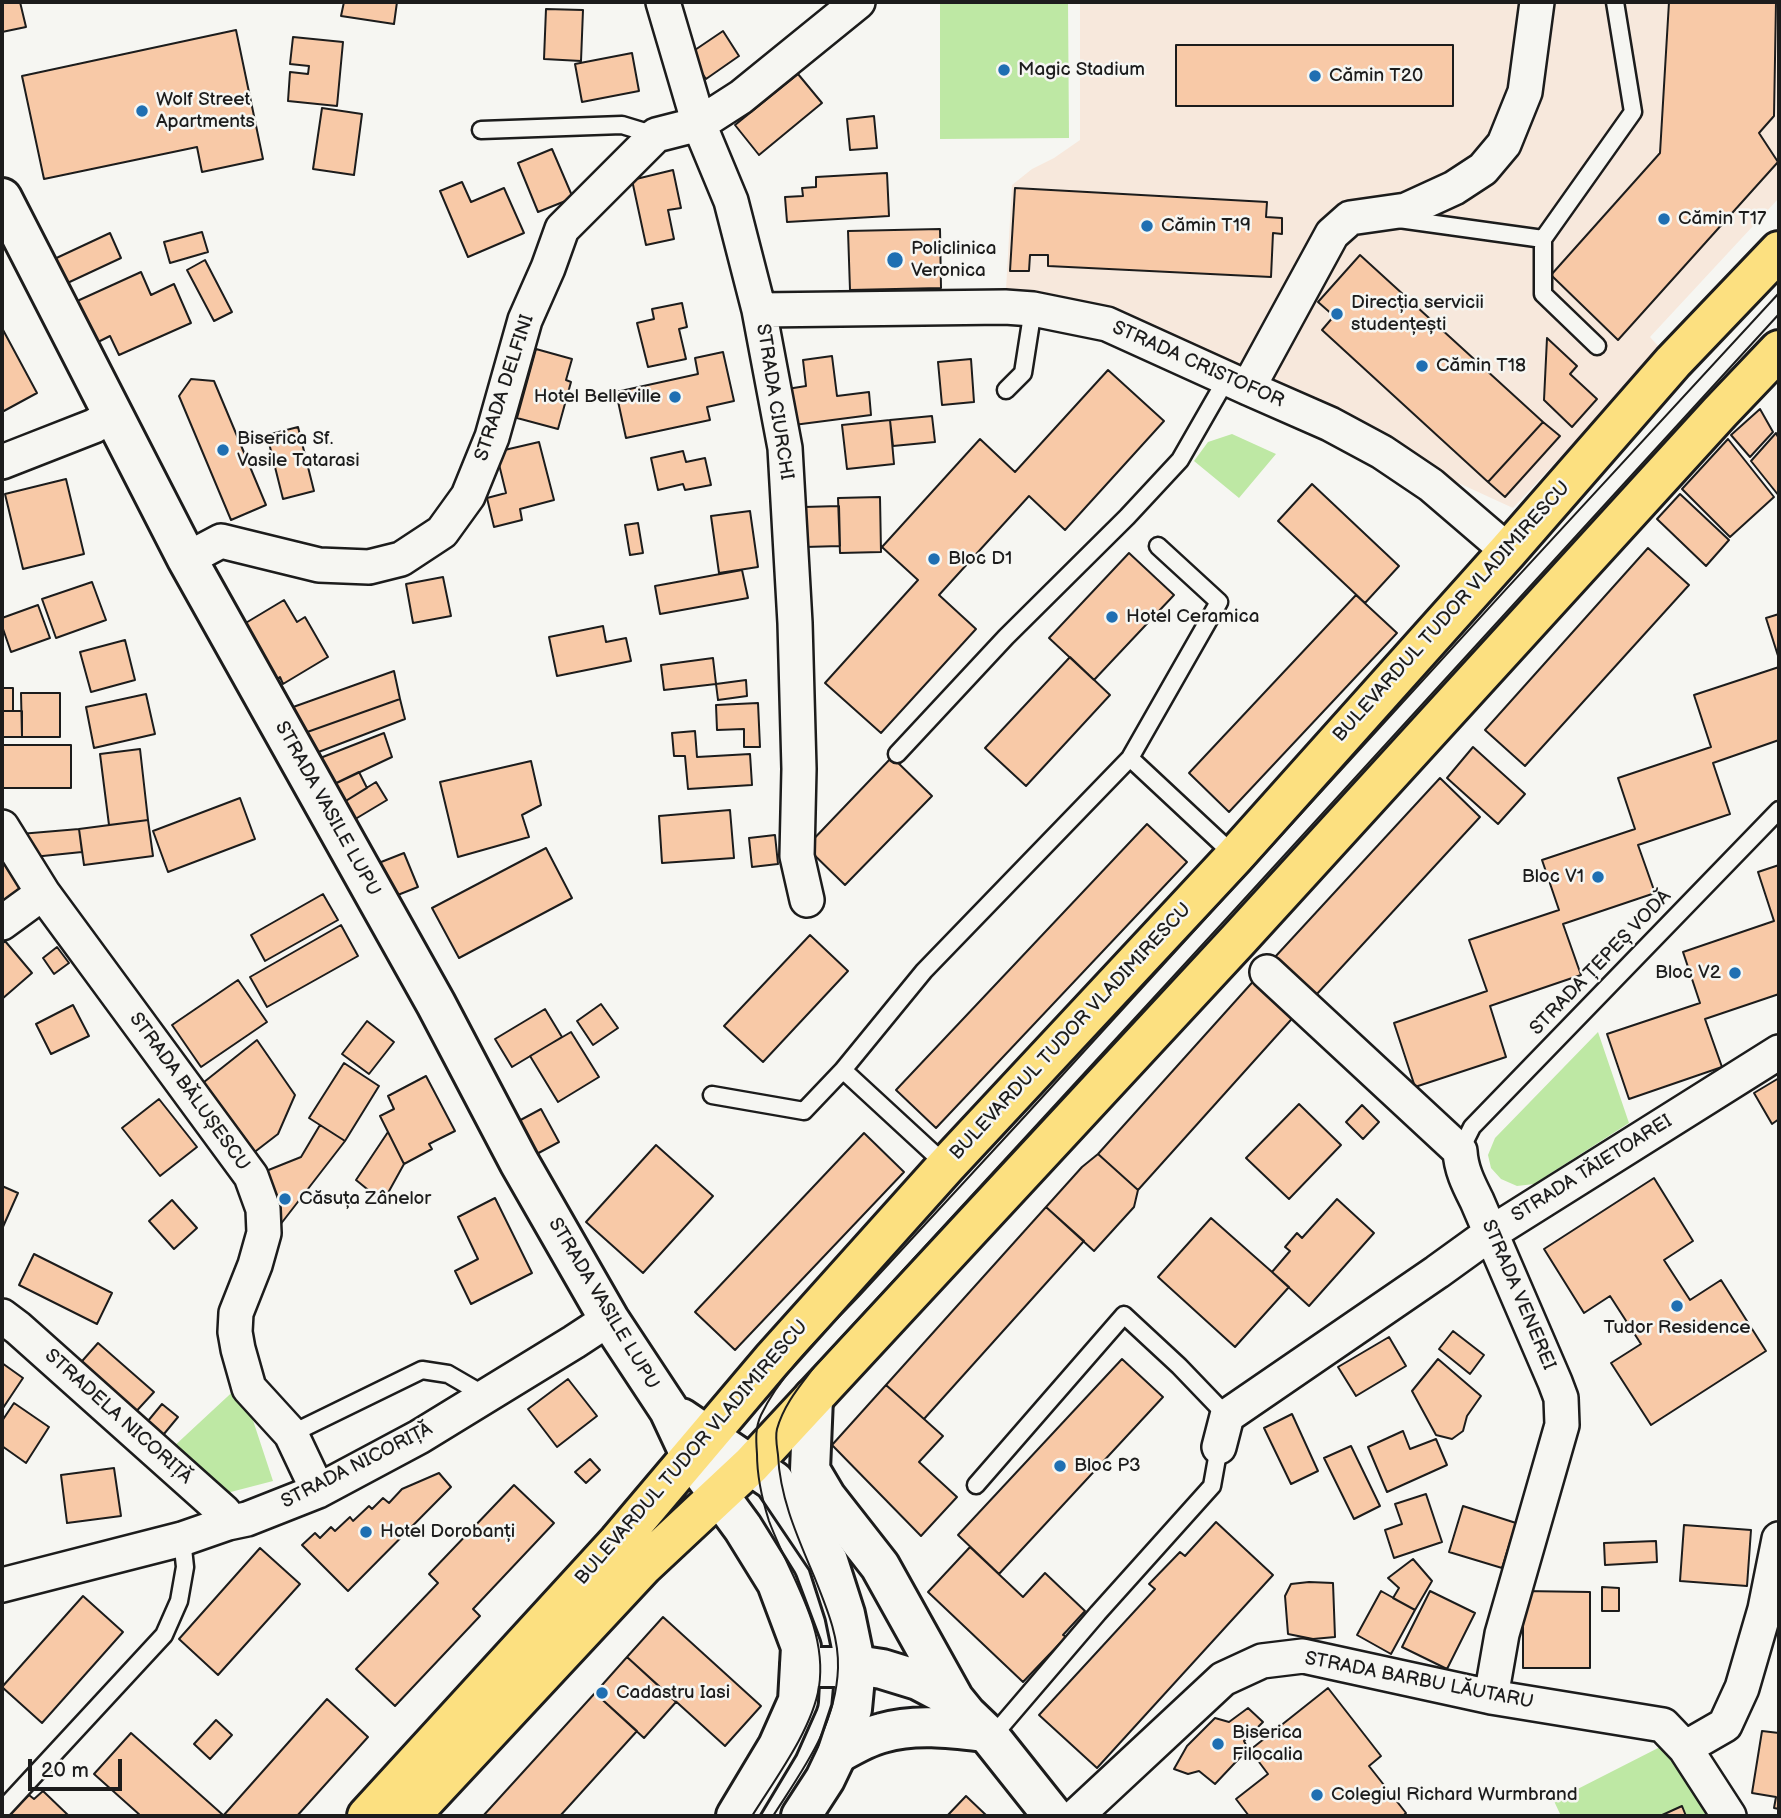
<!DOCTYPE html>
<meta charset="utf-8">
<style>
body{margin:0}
#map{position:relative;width:1781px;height:1818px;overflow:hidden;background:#f6f6f2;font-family:"Balsamiq Sans",sans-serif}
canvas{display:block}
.frame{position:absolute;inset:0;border:4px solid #1c1c1c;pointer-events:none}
.scale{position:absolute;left:28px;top:1759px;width:94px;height:32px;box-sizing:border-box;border:4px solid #1c1c1c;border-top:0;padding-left:9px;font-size:21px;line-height:24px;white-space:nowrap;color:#1c1c1c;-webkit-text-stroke:5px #f6f6f2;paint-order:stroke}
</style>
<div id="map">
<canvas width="1781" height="1818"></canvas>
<div class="frame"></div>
<div class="scale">20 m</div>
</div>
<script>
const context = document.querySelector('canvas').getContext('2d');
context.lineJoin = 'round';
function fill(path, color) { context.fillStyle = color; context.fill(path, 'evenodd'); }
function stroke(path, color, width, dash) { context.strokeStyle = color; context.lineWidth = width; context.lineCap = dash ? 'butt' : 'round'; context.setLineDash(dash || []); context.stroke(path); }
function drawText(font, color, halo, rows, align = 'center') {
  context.font = font + ' "Balsamiq Sans",sans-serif'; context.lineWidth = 5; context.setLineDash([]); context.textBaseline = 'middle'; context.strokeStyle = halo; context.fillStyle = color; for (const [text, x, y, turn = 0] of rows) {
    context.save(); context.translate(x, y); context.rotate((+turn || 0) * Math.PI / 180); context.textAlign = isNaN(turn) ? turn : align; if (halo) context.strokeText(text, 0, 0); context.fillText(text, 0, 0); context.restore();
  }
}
const built = new Path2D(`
 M1080 2H1779V198L1650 337 1661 349 1513 508 1330 424 1248 388 1005 307 1012 185 1032 169 1054 158 1080 140Z`);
const green = new Path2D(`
 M940 2H1068L1069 138 940 139Z
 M1232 434 1276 454 1239 498 1194 461 1208 442Z
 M1598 1032 1629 1123 1534 1184 1517 1186 1501 1179 1491 1168 1488 1155 1495 1138Z
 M241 1384 273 1481 223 1494 171 1449Z
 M1664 1745 1710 1816H1561L1554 1801Z`);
const building = new Path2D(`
 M2 2H20L26 27 2 32Z
 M344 2H397L394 24 341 16Z
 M1669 2H1776L1774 116 1759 133 1778 162 1618 340 1551 275 1660 153Z
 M546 9 583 10 581 61 544 59Z
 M236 30 263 159 202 172 197 147 44 179 22 76Z
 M723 31 739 56 706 79 689 54Z
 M293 37 343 42 337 106 288 101 290 72 308 74 309 66 290 64Z
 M1176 45H1453V106H1176Z
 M632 53 639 91 582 102 575 64Z
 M798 74 822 103 759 155 735 125Z
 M322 108 362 114 354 175 313 169Z
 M874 116 877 148 850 150 847 119Z
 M552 149 573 198 538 212 518 163Z
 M673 170 681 208 668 210 674 239 646 245 632 180Z
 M887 173 889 216 787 222 785 197 803 196 802 188 816 187V177Z
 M462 182 471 202 504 188 524 233 468 257 440 191Z
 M1015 188 1267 202 1266 217 1282 218V234L1273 233 1271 277 1048 266V255H1030L1029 271H1010Z
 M940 229 941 288 850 290 848 231Z
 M202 232 208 252 170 263 164 242Z
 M110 233 121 258 61 286 50 261Z
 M1360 255 1543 422 1488 482 1322 330 1334 316 1318 302Z
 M205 260 232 312 214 321 187 270Z
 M141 272 151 295 174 284 191 323 119 355 110 336 94 344 75 302Z
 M682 303 687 327 679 329 686 359 648 367 637 323 654 319 652 309Z
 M2 328 37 393 2 412Z
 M1547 338 1577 366 1570 374 1597 399 1572 427 1544 400Z
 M536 349 572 359 566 380 571 382 558 429 517 418Z
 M723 352 734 401 707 407 710 420 626 438 616 392 698 374 695 358Z
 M832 356 837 396 869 392 871 415 786 426 781 390 806 386 803 360Z
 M971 359 974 402 942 405 938 362Z
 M1108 370 1164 421 1065 530 1029 496 939 595 976 629 881 733 825 683 918 580 882 547 980 439 1015 472Z
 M191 379 214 381 266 505 231 520 179 396Z
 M1760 409 1773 432 1750 457 1731 435Z
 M932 416 935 442 893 446 890 420Z
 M890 420 894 464 847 469 842 425Z
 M1543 422 1560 436 1505 497 1488 482Z
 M298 427 314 491 283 499 267 435Z
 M1776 433 1779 439V496L1751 461Z
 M1728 439 1774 497 1730 537 1682 489Z
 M539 442 554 500 520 509 522 520 494 527 487 498 506 493 496 452Z
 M683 451 686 462 705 458 711 485 685 490 683 484 658 490 651 458Z
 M66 479 84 554 23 569 5 494Z
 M1312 484 1399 566 1365 603 1278 521Z
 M1680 494 1729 540 1706 566 1657 519Z
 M880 497 881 552 840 553 838 498Z
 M839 506 840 546 805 547 804 507Z
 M750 511 758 567 719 573 711 516Z
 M638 523 643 553 630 555 625 525Z
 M1648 548 1689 585 1525 766 1485 730Z
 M1129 553 1174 595 1094 680 1049 638Z
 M742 570 748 598 660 614 655 586Z
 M443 577 451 616 413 623 406 584Z
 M92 582 106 620 56 638 42 599Z
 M1356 595 1397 633 1229 812 1189 773Z
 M284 600 297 622 305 617 328 657 283 684 280 677 266 685 234 630Z
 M38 605 50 638 11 652 2 626V618Z
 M1779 614V659L1766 618Z
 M603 626 606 642 626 638 631 661 557 676 549 637Z
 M125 640 135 680 91 692 80 652Z
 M1070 657 1110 695 1026 786 985 748Z
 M713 658 716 684 664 690 661 665Z
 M1779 667V740L1713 763 1730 814 1638 845 1655 893 1563 924 1581 975 1490 1006 1506 1057 1415 1087 1394 1023 1487 991 1469 940 1559 910 1542 860 1635 829 1618 778 1711 747 1694 695Z
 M394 671 400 699 296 736 282 711Z
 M746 680 747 696 718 700 716 684Z
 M2 688H13V711H2Z
 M21 693H60V737H22Z
 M146 694 155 734 94 748 86 707Z
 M400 699 405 719 308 756 296 736Z
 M758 703 760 747H744V729L717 730 716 705Z
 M2 711H22V737H2Z
 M695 731 697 757 750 754 752 785 688 789 685 756H674L672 733Z
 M384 733 392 757 326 788 310 762Z
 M2 745H71V788H2Z
 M1473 747 1525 794 1498 824 1447 778Z
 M140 749 148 820 109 825 100 754Z
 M892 757 932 796 845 885 806 847Z
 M531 761 541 805 522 815 529 837 458 857 440 782Z
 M359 772 367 788 336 807 326 788Z
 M1440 778 1480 817 1316 995 1275 957Z
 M376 782 387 800 347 824 336 807Z
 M240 798 255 839 168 872 153 831Z
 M730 810 734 858 662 863 659 816Z
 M148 820 153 856 84 865 79 829Z
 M1147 824 1187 862 936 1128 896 1090Z
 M79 829 82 852 33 857 20 834Z
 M775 835 778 864 752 867 749 838Z
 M546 848 572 898 459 958 432 908Z
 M404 853 418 887 385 900 371 866Z
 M3 862 22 889 2 904V863Z
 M1779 865V994L1705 1019 1722 1067 1629 1099 1607 1034 1700 1003 1683 952 1774 921 1758 872Z
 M323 894 338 920 265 961 251 935Z
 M341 925 358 956 267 1007 250 977Z
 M810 935 848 971 763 1062 724 1026Z
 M5 941 32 973 2 999V944Z
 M57 947 69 963 54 974 43 958Z
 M1258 976 1298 1012 1138 1190 1098 1154Z
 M238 980 267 1022 201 1067 172 1025Z
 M601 1004 618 1028 593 1045 577 1021Z
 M73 1005 89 1036 51 1054 36 1024Z
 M545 1009 562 1037 512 1067 495 1039Z
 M367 1021 394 1042 369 1074 342 1054Z
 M571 1032 599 1077 558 1102 530 1056Z
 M257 1040 295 1095 278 1134 252 1154 199 1086Z
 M344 1063 379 1086 345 1141 309 1118Z
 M426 1076 455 1131 429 1144 432 1149 404 1164 380 1116 394 1109 388 1096Z
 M1779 1078V1119L1772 1124 1754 1093Z
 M159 1099 197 1147 160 1176 122 1128Z
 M1299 1104 1341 1145 1289 1199 1246 1158Z
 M1362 1105 1379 1122 1363 1139 1346 1122Z
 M541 1109 559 1142 533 1156 515 1123Z
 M320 1125 345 1141 280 1225 261 1173 301 1157Z
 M388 1132 404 1164 383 1202 356 1180Z
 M864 1133 904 1172 735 1350 695 1312Z
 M656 1145 713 1196 643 1273 586 1222Z
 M1098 1154 1138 1190 1134 1207 1094 1251 1046 1207 1082 1167Z
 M1654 1178 1693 1241 1664 1260 1690 1300 1721 1280 1766 1351 1651 1425 1611 1363 1641 1344 1610 1296 1584 1313 1544 1249Z
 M2 1186 18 1193 2 1229Z
 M495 1198 532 1273 471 1304 455 1271 478 1259 458 1217Z
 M1337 1199 1374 1233 1309 1306 1272 1272 1290 1251 1285 1247 1297 1233 1302 1238Z
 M172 1200 197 1228 174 1249 149 1221Z
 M1046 1207 1084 1241 924 1419 886 1385Z
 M1211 1218 1289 1287 1235 1347 1158 1277Z
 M34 1254 112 1293 97 1324 19 1285Z
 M1453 1331 1484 1355 1470 1374 1439 1349Z
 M1389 1337 1406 1366 1356 1396 1338 1367Z
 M98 1343 154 1392 131 1417 76 1368Z
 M1122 1359 1163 1397 999 1574 958 1535Z
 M1438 1359 1481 1396 1467 1416 1463 1431 1452 1439 1436 1435 1412 1391Z
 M2 1363 23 1378 3 1408 2 1407Z
 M568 1379 597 1416 557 1447 528 1409Z
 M886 1385 943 1436 919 1462 957 1497 921 1536 832 1445Z
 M14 1403 49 1427 26 1463 2 1446V1421Z
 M162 1404 178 1417 159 1440 143 1427Z
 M1292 1414 1318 1471 1291 1484 1264 1428Z
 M1403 1431 1410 1449 1436 1439 1447 1465 1387 1492 1368 1447Z
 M1351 1446 1380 1506 1354 1519 1324 1458Z
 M590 1459 600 1470 586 1483 575 1472Z
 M114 1468 121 1516 67 1523 61 1475Z
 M439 1473 451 1487 348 1591 302 1545 315 1533 320 1538 331 1527 335 1531 350 1517 353 1521 369 1506 372 1509 383 1498 389 1503 402 1489Z
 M514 1485 554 1523 473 1609 480 1616 395 1706 356 1669 438 1583 429 1574Z
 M1426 1494 1442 1542 1394 1558 1385 1530 1402 1524 1395 1504Z
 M1463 1506 1516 1523 1502 1568 1449 1552Z
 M1216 1522 1273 1575 1097 1768 1039 1715 1155 1589 1149 1584 1180 1552 1185 1556Z
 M1684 1525 1751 1530 1747 1586 1680 1581Z
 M1656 1541 1657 1562 1605 1565 1604 1543Z
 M970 1547 1023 1597 1045 1573 1085 1611 1063 1635 1066 1637 1023 1682 928 1592Z
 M260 1548 300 1584 218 1675 179 1639Z
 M1413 1559 1432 1581 1415 1610 1393 1598 1399 1588 1388 1578Z
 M1309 1582 1333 1583 1335 1637 1313 1639 1288 1634 1285 1596 1291 1584Z
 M1602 1587 1619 1588V1611H1602Z
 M1381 1591 1415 1610 1391 1654 1357 1635Z
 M1430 1591 1475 1613 1447 1669 1402 1647Z
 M1523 1591 1590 1592V1668H1523Z
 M83 1596 123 1632 42 1723 2 1687Z
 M663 1617 761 1706 725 1746 627 1657Z
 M627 1657 676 1702 644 1738 595 1693Z
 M1328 1688 1381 1756 1369 1766 1406 1813 1403 1816H1249L1236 1799 1268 1774 1250 1750Z
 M595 1693 637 1731 560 1816H483Z
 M327 1699 368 1737 297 1816H223Z
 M1248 1708 1263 1722 1244 1741 1248 1749 1215 1784 1199 1771 1188 1774 1174 1769 1187 1746 1215 1718 1229 1722Z
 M216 1720 232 1735 210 1759 194 1744Z
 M1762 1731 1779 1733V1809L1774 1808 1776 1797 1752 1793Z
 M131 1733 223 1815V1816H141L94 1774Z
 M43 1791 69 1816H7L29 1795 34 1799Z
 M966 1796 987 1816H947Z
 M1682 1806 1686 1816H1660Z`);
const service = new Path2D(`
 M481 130 622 125 655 135
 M1399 219 1543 239
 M1597 346 1543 294V239L1633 112 1615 2
 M1006 390 1023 373 1033 309
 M1158 546 1219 602 1130 758 1235 856
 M897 754 1006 637 1127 517 1180 460 1227 378
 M712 1095 804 1111 843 1070
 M1460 1151 1472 1127 1779 810
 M946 1165 843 1070 924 971 1130 758
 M291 1434 422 1370 448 1374 486 1396
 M976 1485 1124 1315 1179 1366 1227 1416
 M991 1738 1098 1613 1212 1486 1219 1447
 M2 1810 164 1635 179 1601 185 1567 182 1539`);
const minor = new Path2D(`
 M663 2 699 124 731 201 759 310 785 448 795 623 799 769 797 856 807 900
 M759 310 1005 307 1033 309 1107 324 1248 388 1330 424 1382 452 1431 485 1508 551
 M1248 388 1332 234 1350 218 1406 210 1454 188 1483 169 1504 144 1525 92 1537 2
 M2 462 94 426 112 415
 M187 559 221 541 319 565 369 567 401 559 442 532 468 496 492 437 525 320 548 268 562 229 656 135 699 124 741 97 858 2
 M2 827 43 893 251 1176 263 1209 264 1233 255 1265 236 1313 235 1332 238 1349 249 1388 291 1434 318 1491
 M2 923 43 893
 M1267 972 1460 1151C1461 1170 1469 1185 1477 1201L1555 1382 1561 1398 1562 1425 1502 1634 1491 1697
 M2 1316 18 1328 224 1512 228 1523
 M1219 1447 1227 1416 1437 1272 1491 1233 1779 1052
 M2 1585 182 1539 228 1523 247 1519 318 1491 419 1437 574 1342 609 1319
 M1685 1748 1725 1725 1742 1688 1765 1609 1779 1539
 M1076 1816 1223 1679 1262 1661 1303 1656 1491 1697 1663 1725 1685 1748 1729 1816`);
const tertiary = new Path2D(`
 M813 1398 810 1470 826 1497 880 1566 954 1699
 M800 1667H869L882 1669 918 1680 954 1699 967 1715 991 1738 1053 1816
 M837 1754C851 1746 866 1737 882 1733 915 1723 952 1728 985 1732`);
const secondary = new Path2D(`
 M2 198 187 559 436 1004 519 1162 609 1319 669 1410 691 1457 743 1528 777 1583 801 1647 798 1701 778 1746 736 1816
 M681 1418 774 1481 828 1561 845 1614 856 1667 852 1709 837 1754 825 1779 801 1816`);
const primary = new Path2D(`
 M367 1816 618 1542 772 1360 946 1166 1235 856 1508 551 1673 362 1779 251
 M410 1816 643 1566 751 1465 1238 940 1720 412 1779 350`);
const tram = new Path2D(`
 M752 1816C775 1779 812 1730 819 1687 828 1627 789 1575 769 1521 762 1499 757 1476 757 1454 756 1440 755 1428 761 1415 782 1371 827 1330 860 1295 916 1235 971 1175 1026 1115 1275 840 1527 566 1779 293
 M773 1816C803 1769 836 1726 838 1668 839 1637 827 1609 816 1581 799 1540 780 1500 778 1455 777 1447 775 1437 777 1429 784 1404 800 1386 815 1366L1227 918 1779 314`);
const markers = [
 [1004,70,7,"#1f6fb2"],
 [1315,76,7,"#1f6fb2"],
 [142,111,7,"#1f6fb2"],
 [1664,219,7,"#1f6fb2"],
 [1147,226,7,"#1f6fb2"],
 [895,260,9,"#1f6fb2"],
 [1337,314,7,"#1f6fb2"],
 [1422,366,7,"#1f6fb2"],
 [675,397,7,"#1f6fb2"],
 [223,450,7,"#1f6fb2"],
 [934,559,7,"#1f6fb2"],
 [1112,617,7,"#1f6fb2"],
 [1598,877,7,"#1f6fb2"],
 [1735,973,7,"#1f6fb2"],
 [285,1199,7,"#1f6fb2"],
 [1677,1306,7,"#1f6fb2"],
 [1060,1466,7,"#1f6fb2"],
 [366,1532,7,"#1f6fb2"],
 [602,1693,7,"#1f6fb2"],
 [1218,1744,7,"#1f6fb2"],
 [1317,1795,7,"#1f6fb2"]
];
const poiNames = [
 ["Magic Stadium",1018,70],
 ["Cămin T20",1329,76],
 ["Wolf Street",156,100],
 ["Apartments",156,122],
 ["Cămin T17",1678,219],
 ["Cămin T19",1161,226],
 ["Policlinica",911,249],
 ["Veronica",911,271],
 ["Direcția servicii",1351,303],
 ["studențești",1351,325],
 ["Cămin T18",1436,366],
 ["Hotel Belleville",661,397,"right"],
 ["Biserica Sf.",237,439],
 ["Vasile Tatarasi",237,461],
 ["Bloc D1",948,559],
 ["Hotel Ceramica",1126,617],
 ["Bloc V1",1584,877,"right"],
 ["Bloc V2",1721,973,"right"],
 ["Căsuța Zânelor",299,1199],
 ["Tudor Residence",1677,1328,"center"],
 ["Bloc P3",1074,1466],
 ["Hotel Dorobanți",380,1532],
 ["Cadastru Iasi",616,1693],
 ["Biserica",1232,1733],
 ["Filocalia",1232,1755],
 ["Colegiul Richard Wurmbrand",1331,1795]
];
const streetNames = [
 ["STRADA CRISTOFOR",1198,365,24],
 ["STRADA DELFINI",505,388,-72],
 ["STRADA CIURCHI",774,402,81],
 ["BULEVARDUL TUDOR VLADIMIRESCU",1452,612,-48],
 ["STRADA VASILE LUPU",327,809,61],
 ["STRADA ȚEPEȘ VODĂ",1601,963,-46],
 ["BULEVARDUL TUDOR VLADIMIRESCU",1071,1032,-47],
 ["STRADA BĂLUȘESCU",189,1092,54],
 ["STRADA TĂIETOAREI",1592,1169,-32],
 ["STRADA VENEREI",1518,1295,67],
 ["STRADA VASILE LUPU",603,1304,59],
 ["STRADELA NICORIȚĂ",118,1417,42],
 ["BULEVARDUL TUDOR VLADIMIRESCU",692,1453,-49],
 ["STRADA NICORIȚĂ",357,1466,-27],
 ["STRADA BARBU LĂUTARU",1419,1681,11]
];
fill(built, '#f7e8dc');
fill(green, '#bee8a4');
fill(building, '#f8c9a7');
stroke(building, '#1c1c1c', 2);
stroke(service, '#1c1c1c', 21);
stroke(minor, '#1c1c1c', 38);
stroke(tertiary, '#1c1c1c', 44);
stroke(secondary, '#1c1c1c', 44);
stroke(primary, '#1c1c1c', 44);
stroke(service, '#f6f6f2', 16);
stroke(minor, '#f6f6f2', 33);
stroke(tertiary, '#f6f6f2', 38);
stroke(secondary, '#f6f6f2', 38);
stroke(primary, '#fce080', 38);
stroke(tram, '#1c1c1c', 2);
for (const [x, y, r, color] of markers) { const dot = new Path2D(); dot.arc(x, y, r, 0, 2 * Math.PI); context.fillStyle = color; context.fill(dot); stroke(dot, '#f6f6f2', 2.5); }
drawText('19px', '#1c1c1c', '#f6f6f2', poiNames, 'left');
drawText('19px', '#1c1c1c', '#f6f6f2', streetNames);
</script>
